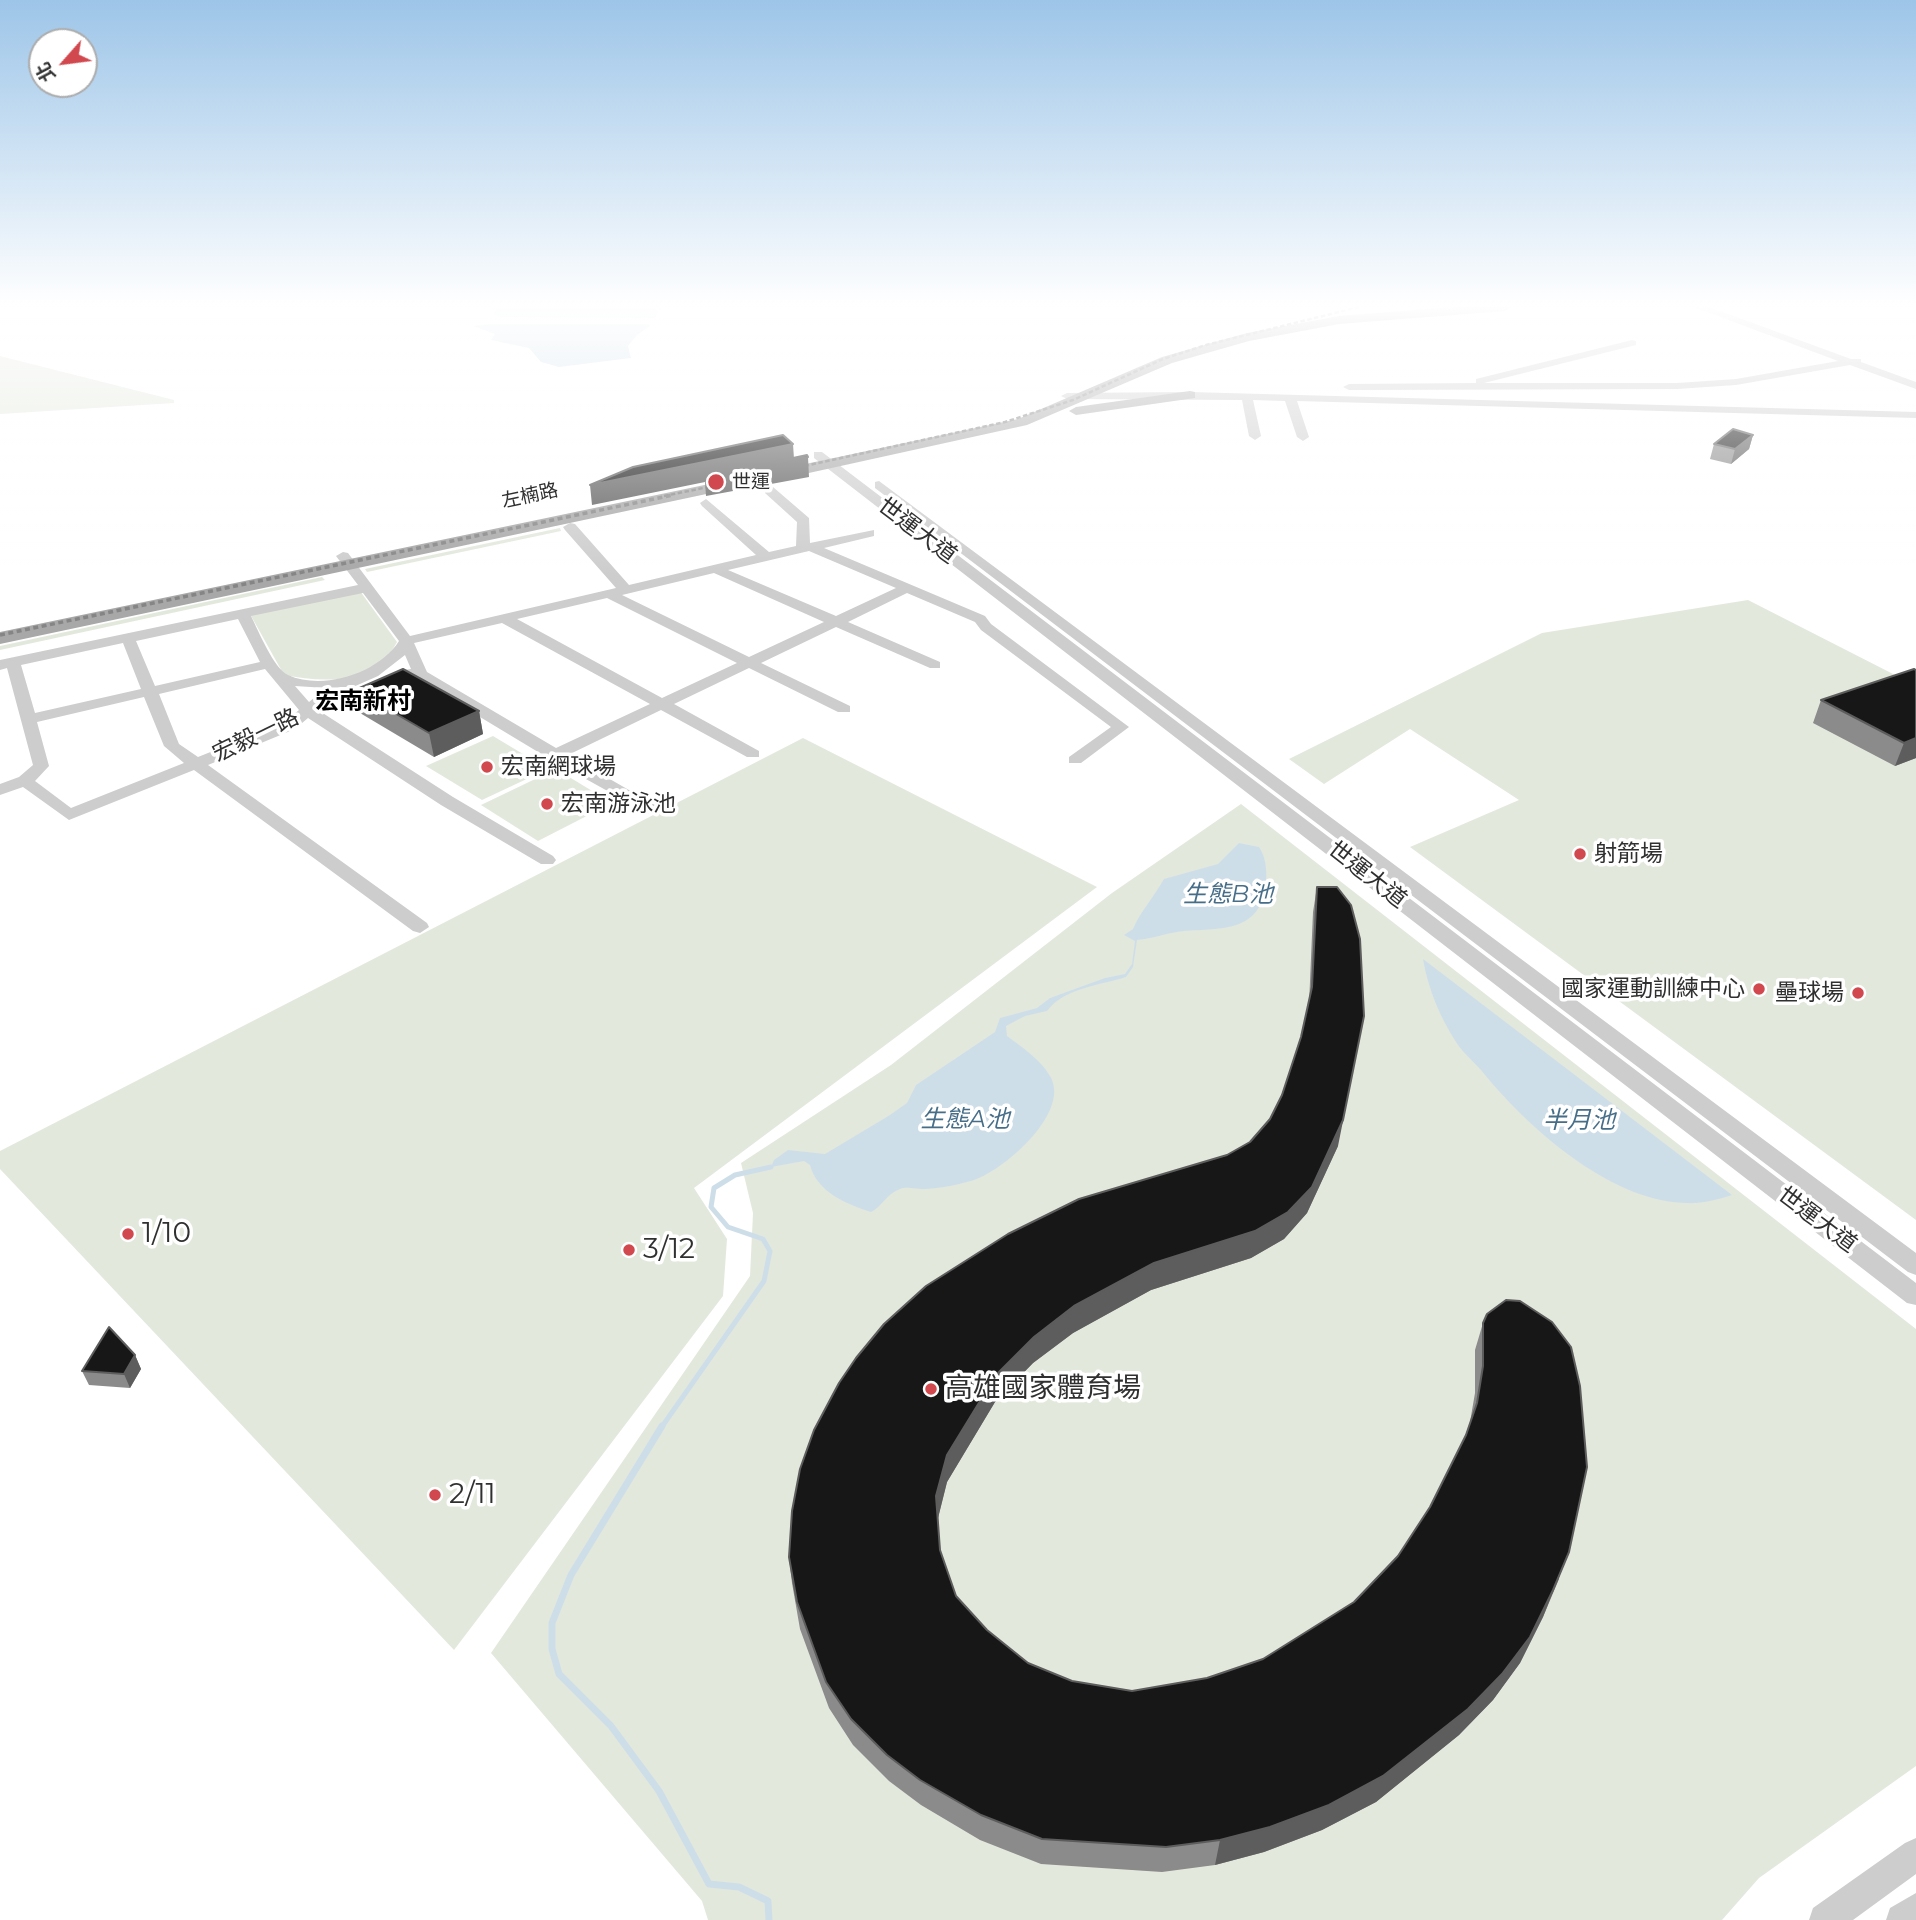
<!DOCTYPE html>
<meta charset="utf-8">
<style>
body{margin:0}
#map{position:relative;width:1916px;height:1920px;overflow:hidden;background:#fff;font-family:Montserrat,"Noto Sans TC",sans-serif}
canvas{display:block}
.north{position:absolute;left:28px;top:28px;width:70px;height:70px;box-sizing:border-box;background:#fff;border:2px solid #acacac;border-radius:50%;rotate:242deg;font-size:19px;font-weight:700;line-height:28px;text-align:center;color:#303030}
.north::after{content:'';display:block;margin:auto;width:24px;height:32px;background:#d1484f;clip-path:polygon(50% 0,100% 100%,50% 72%,0 100%)}
</style>
<div id="map">
<canvas width="1916" height="1920"></canvas>
<div class="north">北</div>
</div>
<script>
const context = document.querySelector('canvas').getContext('2d');
context.lineJoin = 'round';
function fill(path, color) { context.fillStyle = color; context.fill(path, 'evenodd'); }
function stroke(path, color, width, dash) { context.strokeStyle = color; context.lineWidth = width; context.lineCap = dash ? 'butt' : 'round'; context.setLineDash(dash || []); context.stroke(path); }
function drawText(font, color, halo, rows, align = 'center') {
  context.font = font + ' Montserrat,"Noto Sans TC",sans-serif'; context.lineWidth = 7; context.setLineDash([]); context.textBaseline = 'middle'; context.strokeStyle = halo; context.fillStyle = color; for (const [text, x, y, turn = 0] of rows) {
    context.save(); context.translate(x, y); context.rotate((+turn || 0) * Math.PI / 180); context.textAlign = isNaN(turn) ? turn : align; if (halo) context.strokeText(text, 0, 0); context.fillText(text, 0, 0); context.restore();
  }
}
const green = new Path2D(`
 M0 356 174 400V403L0 414Z
 M560 528 561 531 367 572 365 569Z
 M322 577 325 580 0 650V646Z
 M360 591 397 642C374 685 326 683 284 675L250 614Z
 M1748 600 1897 676 1916 670V1220L1410 847 1519 800 1410 729 1324 784 1289 759 1542 633Z
 M493 736 548 769 482 800 426 766Z
 M803 738 1097 887 694 1188 727 1239 723 1296 454 1650 0 1169V1151Z
 M556 769 612 803 538 841 481 805Z
 M1241 804 1916 1329V1766L1759 1878 1722 1920H708L702 1901 491 1653 750 1276 753 1213 741 1163 891 1065 1112 893Z`);
const water = new Path2D(`
 M493 307H655L658 311 655 318 501 317 494 314 496 310Z
 M491 324H646L651 325 637 335 628 346 631 358 559 367 541 362 529 348 491 340 495 334 473 326Z
 M1239 843 1259 847C1266 857 1267 871 1266 883 1261 933 1222 928 1184 931 1169 932 1153 939 1137 940L1133 967 1126 977C1101 985 1064 988 1047 1011L1025 1016 1006 1026 1007 1036C1022 1047 1041 1060 1050 1076 1071 1111 1008 1166 979 1178 965 1184 941 1188 926 1189 918 1190 908 1186 900 1189 886 1194 882 1207 871 1212 846 1204 817 1192 810 1165L804 1161 771 1167 774 1160 788 1150 825 1154 890 1115 907 1103 916 1085 995 1032 1000 1018 1037 1008 1050 998 1105 978 1125 974 1132 964 1135 941 1124 935 1133 929C1140 912 1154 897 1164 879L1218 864Z
 M1423 959 1732 1195C1716 1200 1702 1204 1685 1203 1609 1201 1526 1126 1481 1070 1473 1061 1463 1053 1456 1042 1440 1017 1428 989 1423 959Z`);
const streamFar1 = new Path2D(`
 M661 1428 764 1281 770 1251 763 1239 728 1227 711 1207 714 1188 735 1175 771 1167`);
const stream = new Path2D(`
 M662 1426 571 1575 552 1623V1649L559 1674 611 1726 659 1791 709 1884 739 1887 768 1901 769 1920`);
const minor = new Path2D(`
 M1694 307H1709L1851 359H1861V362L1916 382V389L1850 365 1736 385 1677 389 1349 390 1343 387 1349 384 1476 383V379L1632 340 1636 341V345L1484 383H1677L1736 379 1838 361Z
 M1190 392 1916 412V418L1297 401 1309 437 1303 441 1297 437 1285 401 1253 400 1261 436 1255 440 1249 436 1242 400 1067 399 1061 396 1067 393Z
 M814 452H822L1916 1283V1305L1907 1303 814 458Z
 M879 481 1916 1253V1275L1908 1272 875 488V482Z
 M765 487H773L809 518 810 543 874 530V536L824 548 985 616 991 624 1129 727 1081 763H1069V757L1111 727 981 630 975 622 907 593 848 622 940 662V668H930L836 627 761 663 850 706V712H838L749 668 674 704 759 751V757H747L661 710 568 755 655 805 658 809 655 813 649 814 548 758 417 679 404 676V670L411 669 405 655 378 676 335 695 318 710 453 797 553 856 556 860 553 864H541L441 805 308 718 295 729 208 765 427 923 429 927 420 933 413 931 194 770 69 820 23 787 0 795V784L19 777 33 765 7 668 0 670V660L358 585 336 556 343 552 348 553 410 636 616 588 565 530 563 527 570 523 575 524 629 585 756 555 702 506 700 503 706 499 769 552 796 546 797 522 765 493ZM809 551 896 588 836 616 728 570ZM714 573 824 622 749 657 622 595ZM363 593 399 641C379 673 323 691 288 675 274 669 258 630 251 616ZM607 598 737 663 662 698 517 619ZM238 619 260 662 155 686 136 641ZM502 623 650 704 556 748 427 672 414 643ZM123 643 141 689 35 713 21 665ZM265 669 299 710 283 723 198 757 179 744 159 694ZM295 686 326 688 309 702ZM144 697 164 746 184 763 71 808 35 781 49 766 37 722Z
 M1916 1838V1874L1853 1920H1809L1813 1908 1905 1843Z
 M1916 1893V1920H1886L1890 1908Z`);
const major = new Path2D(`
 M1454 307H1511L1505 311 1339 324 1249 341 1172 363 1027 425 777 480 769 475 777 470 1018 419 1162 357 1247 333 1339 316Z
 M1190 391 1195 392V398L1076 415 1069 411 1076 407Z
 M738 478 746 483 744 486 0 644V632Z`);
const railFar1 = new Path2D(`
 M791 469 1005 422 1073 400 1163 359 1206 345 1359 307
 M664 496 723 484`);
const rail = new Path2D(`
 M0 635 673 495`);
const wall = new Path2D(`
 M1753 435 1749 449 1731 464 1710 459 1714 444Z
 M1916 670V758L1895 766 1813 723 1821 700Z
 M355 690 479 711 483 734 434 757 360 713Z
 M1317 887 1338 1146 1307 1213 1284 1239 1251 1258 1151 1290 1073 1333 1033 1363 995 1402 947 1482 938 1518 940 1550 956 1596 987 1630 1028 1663 1072 1681 1132 1691 1207 1678 1263 1659 1354 1602 1398 1556 1430 1507 1466 1435 1470 1422 1475 1393V1350L1483 1323 1559 1579 1543 1617 1520 1663 1493 1700 1459 1735 1376 1802 1322 1830 1264 1852 1215 1865 1162 1872 1041 1864 980 1840 921 1805 889 1781 853 1745 829 1708 800 1629 792 1583 789 1557 1227 1155 1250 1142 1270 1119 1282 1095 1301 1037 1309 1004 1313 912Z
 M135 1355 141 1369 130 1388 89 1385 82 1371Z`);
const shadedWall = new Path2D(`
 M1753 435 1749 449 1731 464 1735 449Z
 M793 444 794 459 808 457 809 477 706 496 705 482 592 505 590 485Z
 M479 711 483 734 434 757 429 733Z
 M1916 738V758L1895 766 1904 743Z
 M1359 1041 1338 1146 1307 1213 1284 1239 1251 1258 1151 1290 1073 1333 1033 1363 995 1402 947 1482 937 1522 936 1496 947 1455 996 1375 1034 1337 1074 1306Z
 M135 1355 141 1369 130 1388 124 1374Z
 M1569 1552 1543 1617 1520 1663 1493 1700 1459 1735 1376 1802 1322 1830 1264 1852 1215 1865 1220 1840Z`);
const building = new Path2D(`
 M1733 429 1753 435 1735 449 1714 444Z
 M783 435 793 444 590 485 633 467Z
 M807 455 808 457 704 477Z
 M403 669 479 711 429 733 355 690Z
 M1914 669 1916 670V738L1904 743 1821 700Z
 M1317 887H1337L1351 905 1360 939 1364 1016 1343 1120 1312 1187 1288 1212 1255 1231 1154 1263 1074 1306 1034 1337 996 1375 947 1455 936 1496 940 1550 956 1596 987 1630 1028 1663 1072 1681 1132 1691 1207 1678 1263 1659 1354 1602 1398 1556 1430 1507 1466 1435 1477 1403 1483 1366V1323L1487 1314 1506 1300 1520 1301 1552 1322 1571 1347 1580 1386 1587 1467 1569 1552 1553 1590 1530 1637 1502 1674 1468 1709 1383 1776 1329 1805 1270 1827 1220 1840 1166 1847 1042 1839 981 1815 920 1780 887 1755 851 1719 826 1682 797 1602 789 1557 792 1511 800 1469 814 1430 839 1383 856 1358 884 1324 926 1286 1008 1234 1079 1199 1227 1155 1250 1142 1270 1119 1282 1095 1301 1037 1312 987Z
 M109 1327 135 1355 124 1374 82 1371Z`);
const markers = [
 [716,482,9,"#d1484f"],
 [487,767,7,"#d1484f"],
 [547,804,7,"#d1484f"],
 [1580,854,7,"#d1484f"],
 [1759,989,7,"#d1484f"],
 [1858,993,7,"#d1484f"],
 [128,1234,7,"#d1484f"],
 [629,1250,7,"#d1484f"],
 [931,1389,7,"#d1484f"],
 [435,1495,7,"#d1484f"]
];
const farPoinames = [
 ["世運",732,482]
];
const farStreetnames = [
 ["左楠路",530,496,-12]
];
const streetNames = [
 ["世運大道",917,531,37],
 ["宏毅一路",256,736,-26],
 ["世運大道",1367,875,38],
 ["世運大道",1817,1220,37]
];
const poiNames = [
 ["宏南網球場",501,767],
 ["宏南游泳池",561,804],
 ["射箭場",1594,854],
 ["國家運動訓練中心",1745,989,"right"],
 ["壘球場",1844,993,"right"]
];
const neighbourhoodNames = [
 ["宏南新村",363,702]
];
const waterNames = [
 ["生態B池",1228,895],
 ["生態A池",965,1120],
 ["半月池",1579,1121]
];
const nearPoinames = [
 ["1/10",142,1234],
 ["3/12",643,1250],
 ["高雄國家體育場",945,1389],
 ["2/11",449,1495]
];
fill(green, '#e3e8dd');
fill(water, '#cedee9');
stroke(streamFar1, '#cedee9', 5);
stroke(stream, '#cedee9', 7);
fill(minor, '#cdcdcd');
fill(major, '#a8a8a8');
stroke(railFar1, '#858585', 2.5, [4.5, 2.5]);
stroke(rail, '#858585', 3.5, [5, 3.5]);
fill(wall, '#8b8b8b');
fill(shadedWall, '#5d5d5d');
fill(building, '#171717');
stroke(building, '#5d5d5d', 2);
const sky = context.createLinearGradient(0, 0, 0, 576);
sky.addColorStop(0, '#9dc5e8');
sky.addColorStop(0.53, '#fff');
sky.addColorStop(1, '#ffffff00');
context.fillStyle = sky;
context.fillRect(0, 0, 1916, 576);
for (const [x, y, r, color] of markers) { const dot = new Path2D(); dot.arc(x, y, r, 0, 2 * Math.PI); context.fillStyle = color; context.fill(dot); stroke(dot, '#fff', 2.5); }
drawText('19px', '#303030', '#fff', farPoinames, 'left');
drawText('19px', '#303030', '#fff', farStreetnames);
drawText('23px', '#303030', '#fff', streetNames);
drawText('23px', '#303030', '#fff', poiNames, 'left');
drawText('bold 24px', '#000', '#fff', neighbourhoodNames);
drawText('italic 24px', '#476e89', '#fff', waterNames);
drawText('28px', '#303030', '#fff', nearPoinames, 'left');
</script>
